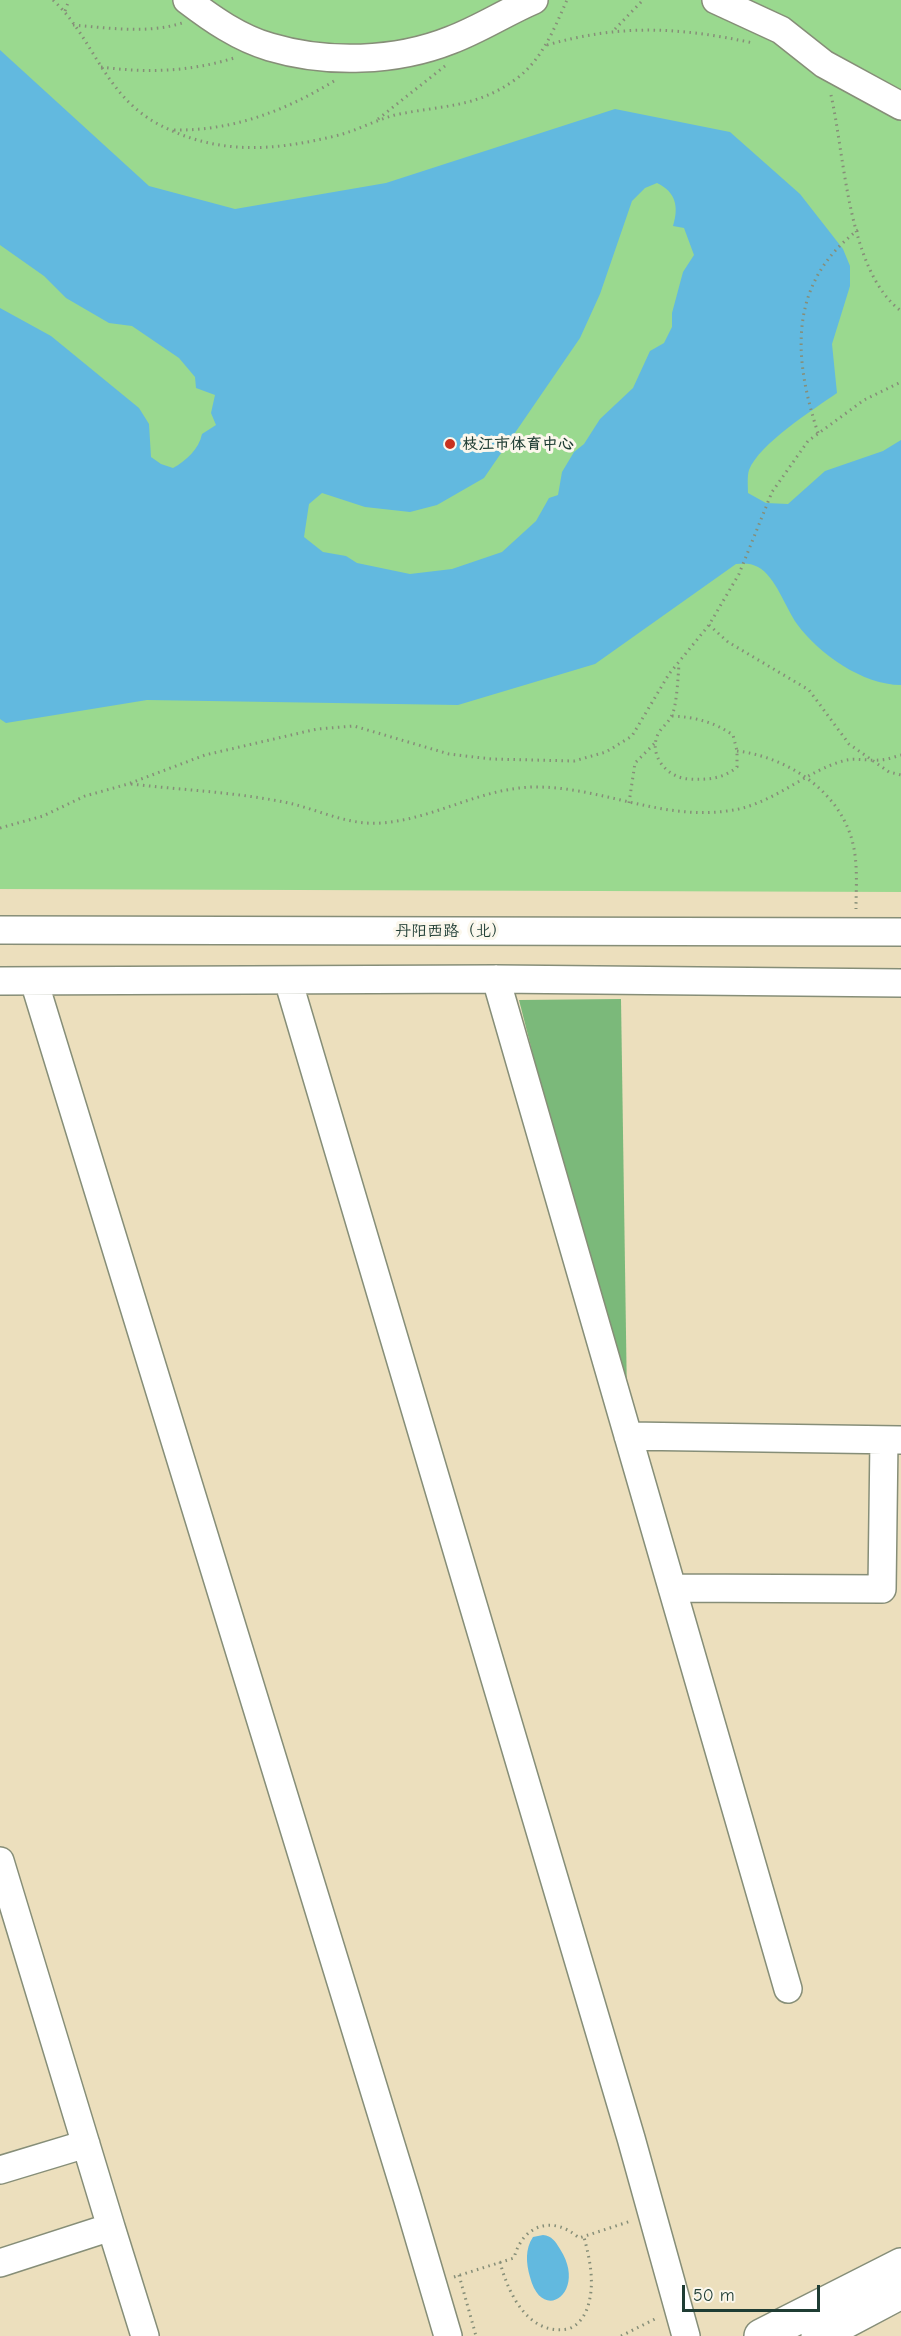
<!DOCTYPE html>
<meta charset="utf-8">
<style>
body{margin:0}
#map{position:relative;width:901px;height:2336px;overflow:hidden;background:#ecdfbd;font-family:"Comic Neue",sans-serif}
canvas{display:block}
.scale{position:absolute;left:682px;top:2285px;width:138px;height:27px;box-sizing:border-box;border:3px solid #1f3d34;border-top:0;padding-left:8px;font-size:18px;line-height:21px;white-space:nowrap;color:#1f3d34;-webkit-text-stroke:4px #fbf7ec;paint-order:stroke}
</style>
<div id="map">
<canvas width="901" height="2336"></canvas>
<div class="scale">50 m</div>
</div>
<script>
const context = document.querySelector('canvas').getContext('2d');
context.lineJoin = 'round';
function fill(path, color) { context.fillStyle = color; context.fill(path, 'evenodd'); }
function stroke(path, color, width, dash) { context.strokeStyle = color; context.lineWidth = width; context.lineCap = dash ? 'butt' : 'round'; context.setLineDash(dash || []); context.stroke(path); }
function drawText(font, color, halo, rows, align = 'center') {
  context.font = font + ' "Comic Neue","LXGW WenKai TC",sans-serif'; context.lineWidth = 6; context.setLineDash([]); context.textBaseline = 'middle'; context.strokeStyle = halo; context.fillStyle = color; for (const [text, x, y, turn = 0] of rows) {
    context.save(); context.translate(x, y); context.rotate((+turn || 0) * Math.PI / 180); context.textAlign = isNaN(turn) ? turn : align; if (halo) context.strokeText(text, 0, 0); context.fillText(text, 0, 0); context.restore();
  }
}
const green = new Path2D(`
 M0 0H901V892L0 889Z`);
const forest = new Path2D(`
 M621 999 627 1400H621L519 1000Z`);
const water = new Path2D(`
 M0 50 149 186 235 209 386 183 615 109 730 132 800 194 843 249 850 266V286L832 344 837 393C814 409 759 444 749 470 747 476 748 486 748 493L766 503 788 504 825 471 883 451 901 440V685C863 685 819 654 797 624 785 607 776 577 758 567 751 563 744 563 736 564L595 664 458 705 147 700 6 723 0 719V308L51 336 139 408 149 424 151 457 161 464 173 468C186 461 199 449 202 434L216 425 211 413 215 395 196 388 195 377 179 358 132 326 109 323 66 298 44 276 0 245ZM657 183C676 192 679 207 673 226L684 228 694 255 683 272 672 313V327L664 343 650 351 633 388 600 419 584 444 574 452 562 472 558 495 549 498 536 521 502 552 452 569 410 574 357 563 346 556 323 552 304 537 309 504 322 493 365 507 410 512 437 505 484 478 580 338 600 294 632 201 645 188Z
 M543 2235C552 2236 555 2241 560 2249 588 2292 542 2325 530 2277 526 2263 525 2249 533 2237Z`);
const path = new Path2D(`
 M53 0C93 37 104 95 158 124 218 156 275 151 339 135 358 130 376 120 395 115 440 105 475 109 516 79 542 60 554 29 567 0
 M65 11 69 0
 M73 25C109 28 148 34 182 23
 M615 29 643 0
 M547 45C620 24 679 27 753 43
 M101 67C147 73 189 72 234 58
 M831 95C845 157 848 271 901 311
 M378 119 445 66
 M174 130C232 131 285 111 334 81
 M818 433C793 357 788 283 858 230
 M709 625 728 642 809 690 849 744 889 772 901 775
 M672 716C695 717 714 722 733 735L737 751V767C723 779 707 780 689 779 667 778 648 755 658 734 662 727 669 722 672 715 677 704 678 677 679 664
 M737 751C788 757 841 792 853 844 858 865 856 888 856 909
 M131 784C182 790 233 792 284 802 315 808 348 826 381 823 436 819 483 786 539 787 603 788 662 820 727 811 773 806 807 769 847 760 857 758 869 761 879 760 886 760 894 757 901 755
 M629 803 635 763 655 743
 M0 828 43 816 85 796 128 784 205 755 317 729 354 726 449 754 491 759 574 761 606 752 632 736 669 674 709 625 739 574 772 492 808 441 864 400 901 382
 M500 2262C508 2293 528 2336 568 2329 578 2326 585 2316 588 2306 595 2283 590 2260 584 2237
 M459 2275 476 2336
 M454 2277 514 2258C523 2224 553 2215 579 2238L631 2221
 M621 2336 657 2318`);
const minor = new Path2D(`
 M187 0C212 19 239 38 270 47 327 64 396 62 451 40 480 29 506 12 534 0
 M716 0 781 30 824 64 901 106
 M0 930 901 932
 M496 979 788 1989
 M288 980 631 2138 686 2336
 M0 981 496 979 901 983
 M34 981 407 2197 448 2336
 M628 1436 900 1440
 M672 1588 882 1589 884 1440
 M0 1861 111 2227
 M0 2170 86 2144
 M0 2263 111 2227 145 2336`);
const major = new Path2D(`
 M761 2336 901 2265
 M818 2336 901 2292`);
const markers = [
 [450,444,6,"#c8321e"]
];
const poiNames = [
 ["枝江市体育中心",462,444]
];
const streetNames = [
 ["丹阳西路（北）",451,931]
];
fill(green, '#9ad98f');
fill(forest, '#7bb97a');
fill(water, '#62b9df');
stroke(minor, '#868e78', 30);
stroke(major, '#868e78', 36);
stroke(path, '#868e78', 3, [1.5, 4.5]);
stroke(minor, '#fff', 27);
stroke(major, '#fff', 33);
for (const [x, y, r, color] of markers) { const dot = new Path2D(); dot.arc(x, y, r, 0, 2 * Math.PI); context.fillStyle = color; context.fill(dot); stroke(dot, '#fbf7ec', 2); }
drawText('bold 16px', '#1f3d34', '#fbf7ec', poiNames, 'left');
drawText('16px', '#1f3d34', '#fbf7ec', streetNames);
</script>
